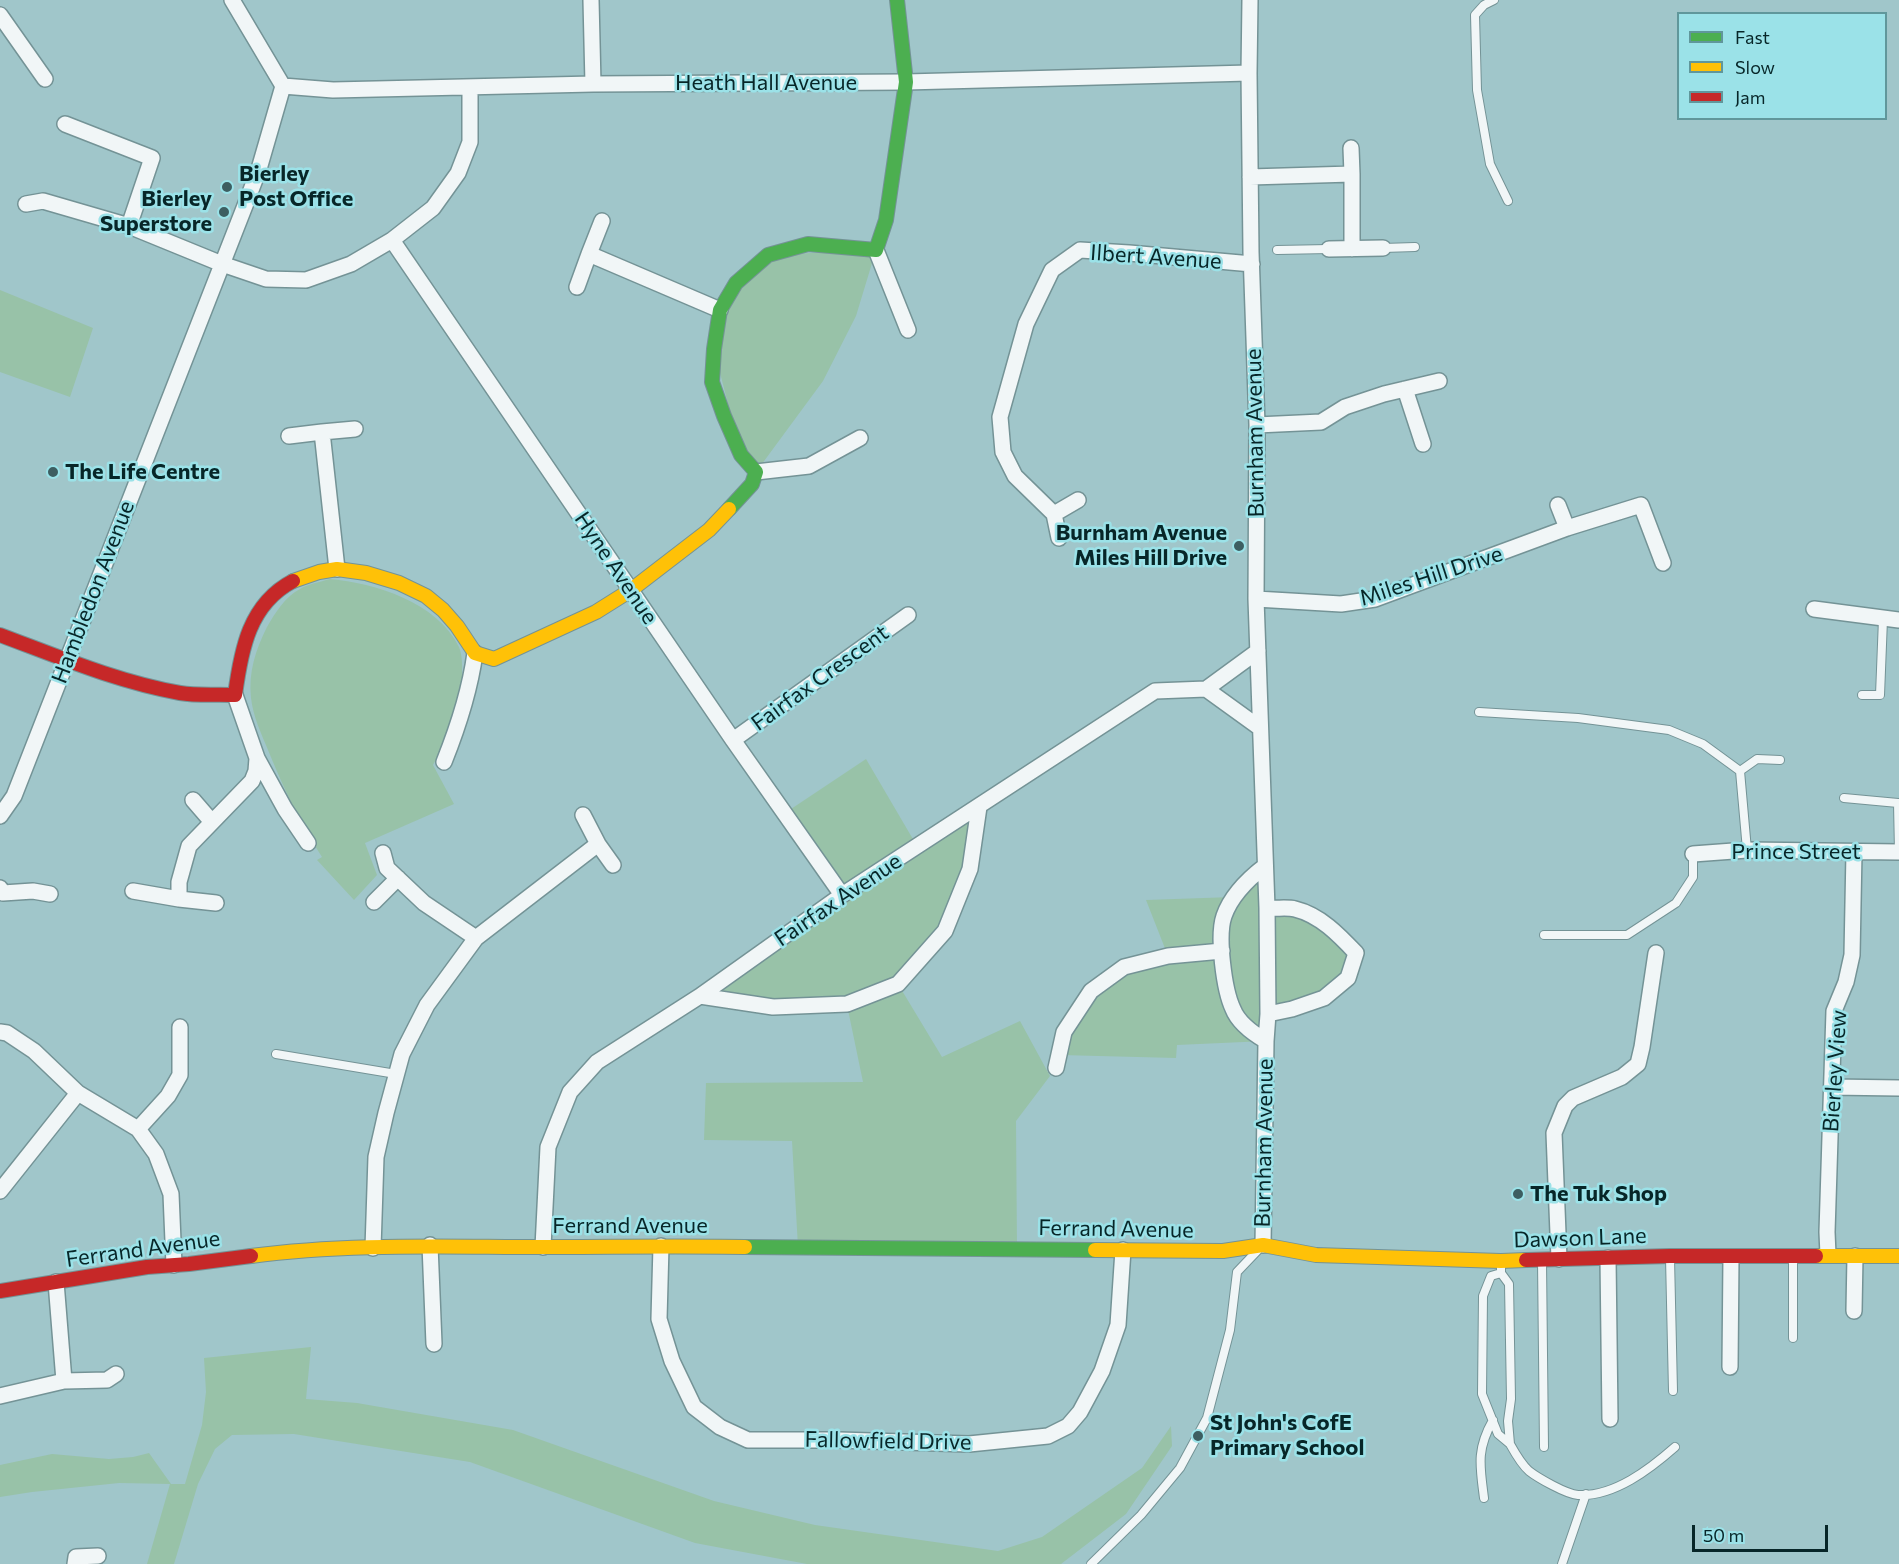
<!DOCTYPE html>
<style>
body{margin:0}
#map{position:relative;width:1899px;height:1564px;overflow:hidden;background:#a0c6ca;font-family:Commissioner,sans-serif}
canvas{display:block}
.legend{position:absolute;left:1677px;top:12px;width:210px;height:108px;box-sizing:border-box;background:#9be2e8;border:2px solid #60979b;margin:0;padding:8px 10px;list-style:none;font-size:18px;color:#072628}
.legend li{display:flex;align-items:center;gap:12px;height:30px}
.legend b{width:30px;border:2px solid #60979b}
.scale{position:absolute;left:1692px;top:1525px;width:136px;height:27px;box-sizing:border-box;border:3px solid #072628;border-top:0;padding-left:8px;font-size:18px;line-height:21px;white-space:nowrap;color:#072628;-webkit-text-stroke:4px #9be2e8;paint-order:stroke}
</style>
<div id="map">
<canvas width="1899" height="1564"></canvas>
<ul class="legend">
<li><b style="height:8px;background:#4caf50"></b>Fast</li>
<li><b style="height:8px;background:#ffc107"></b>Slow</li>
<li><b style="height:8px;background:#c62828"></b>Jam</li>
</ul>
<div class="scale">50 m</div>
</div>
<script>
const context = document.querySelector('canvas').getContext('2d');
context.lineJoin = 'round';
function fill(path, color) { context.fillStyle = color; context.fill(path, 'evenodd'); }
function stroke(path, color, width, dash) { context.strokeStyle = color; context.lineWidth = width; context.lineCap = dash ? 'butt' : 'round'; context.setLineDash(dash || []); context.stroke(path); }
function drawText(font, color, halo, rows, align = 'center') {
  context.font = font + ' Commissioner,sans-serif'; context.lineWidth = 5; context.setLineDash([]); context.textBaseline = 'middle'; context.strokeStyle = halo; context.fillStyle = color; for (const [text, x, y, turn = 0] of rows) {
    context.save(); context.translate(x, y); context.rotate((+turn || 0) * Math.PI / 180); context.textAlign = isNaN(turn) ? turn : align; if (halo) context.strokeText(text, 0, 0); context.fillText(text, 0, 0); context.restore();
  }
}
const green = new Path2D(`
 M876 250 856 316 823 381 756 472 741 455 714 349 720 310 768 255Z
 M0 290 93 328 70 397 0 372Z
 M330 579C375 583 437 602 459 647 463 657 462 668 462 679 459 713 450 735 433 765L454 804 365 843 377 875 354 900 317 860 322 857C300 823 283 787 268 750 261 733 253 716 251 698 248 672 256 649 267 627 275 613 285 597 300 589 308 584 320 582 330 579Z
 M866 759 917 846 979 807 970 869 945 931 898 984 942 1057 1020 1021 1050 1076 1016 1121 1017 1249 798 1247 792 1141 704 1140 706 1083 863 1082 847 1005 700 996 842 895 785 813Z
 M1265 866 1267 908 1295 909 1356 953 1348 978 1324 998 1268 1014 1266 1041 1177 1045 1176 1058 1060 1055 1091 991 1124 967 1168 956 1146 900 1233 897Z
 M311 1347 306 1399 357 1403 513 1430 714 1501 815 1525 998 1551 1042 1537 1142 1468 1171 1426 1172 1446 1126 1514 1061 1564H807L695 1543 470 1462 294 1434 232 1435 215 1449 198 1484 174 1564H147L170 1484 119 1483 32 1492 0 1497V1465L52 1454 109 1459 133 1457 149 1453 171 1484H185L202 1425 206 1392 204 1358Z`);
const lane = new Path2D(`
 M1494 0 1484 5 1475 15 1477 90 1490 164 1508 201
 M1383 248 1415 247
 M1277 250 1329 249
 M1862 695H1880L1883 619
 M1479 712 1578 718 1669 730 1703 744 1740 771 1747 850
 M1740 771 1757 759 1780 760
 M1844 798 1898 803 1899 852
 M1544 935H1627L1676 903 1693 877V854
 M276 1054 396 1074
 M1793 1257V1338
 M1670 1258 1673 1391
 M1542 1261 1544 1447
 M1501 1273 1491 1276 1483 1296 1482 1394 1498 1434 1510 1444 1508 1421 1511 1399 1509 1284 1501 1273V1262
 M1510 1444C1515 1453 1521 1464 1529 1471 1538 1478 1566 1494 1578 1495 1614 1497 1650 1469 1675 1447
 M1484 1498C1480 1466 1476 1450 1493 1420
 M1091 1564 1141 1515 1180 1468 1207 1418 1230 1330 1237 1272 1258 1250
 M1562 1564 1586 1494`);
const street = new Path2D(`
 M591 0 593 84
 M1250 0 1249 73 1251 252 1257 425 1256 599 1267 908 1268 1014 1266 1041 1263 1245
 M0 15 45 79
 M283 86 333 90 593 84 906 82 1249 73
 M65 124 152 158 129 226
 M1351 148 1352 174
 M1250 177 1352 174V249
 M26 204 43 201 129 226 222 264 266 279 306 280 351 264 392 240 433 208 458 173 470 142V87
 M602 221 589 254 720 310
 M392 240 733 740 842 895
 M1329 249 1383 248
 M876 250 908 330
 M577 287 589 254
 M1405 389 1423 444
 M1257 425 1321 422 1345 407 1384 394 1439 381
 M289 436 322 432
 M756 472 809 466 860 438
 M1078 500 1054 514 1015 476 1003 452 1000 417 1026 324 1052 270 1080 250 1129 253 1252 264
 M1558 505 1567 528 1641 505 1663 563
 M1054 514 1059 538
 M337 569 322 432 355 429
 M1256 599 1341 604 1375 599 1567 528
 M1814 609 1899 620
 M1206 689 1260 728
 M235 695 257 758 285 809 308 843
 M733 740 908 615
 M444 762C458 727 470 690 475 653
 M193 800 212 822
 M0 816 14 796 248 198 259 169 283 86 232 0
 M598 844 613 865
 M383 853 387 868 424 903 476 938
 M1693 854 1747 850 1899 852
 M1265 866C1248 879 1231 896 1224 916 1217 936 1224 990 1233 1009 1238 1022 1254 1034 1266 1041
 M0 888 3 893 33 891 50 894
 M133 891 179 899
 M374 902 398 878
 M216 903 179 899V882L189 846 252 781 256 771 257 758
 M1267 908C1276 909 1287 907 1295 909 1320 915 1339 935 1356 953L1348 978 1324 998 1292 1009 1268 1014
 M700 996 773 1007 847 1004 898 984 945 931 970 869 979 807
 M0 1032 7 1033 34 1051 78 1093 138 1129 156 1154 171 1194 174 1265
 M1056 1068 1064 1032 1091 991 1124 967 1168 956 1222 951
 M1832 1087 1899 1088
 M138 1129 168 1096 180 1075V1027
 M0 1191 78 1093
 M430 1245 434 1344
 M661 1246 659 1319 672 1361 694 1407 720 1427 748 1440H839L969 1444 1048 1436 1068 1426 1080 1412 1102 1371 1118 1325 1123 1250
 M543 1247 548 1147 570 1092 597 1062 700 996 842 895 1155 691 1206 689 1258 651
 M373 1248 376 1157 386 1113 402 1054 427 1005 476 938 598 844 583 815
 M1828 1255 1827 1232 1834 1011 1846 982 1852 955 1854 852
 M1608 1258 1610 1419
 M1559 1259 1554 1133 1565 1106 1573 1098 1622 1077 1638 1064 1642 1047 1656 953
 M1854 1311 1855 1256
 M1730 1367 1731 1257
 M64 1381 107 1380 116 1374
 M0 1396 64 1381 56 1282
 M75 1564 76 1557 98 1556`);
const fast = new Path2D(`
 M729 509 752 484 756 472 741 455 724 416 712 382 714 349 720 310 736 283 768 255 808 244 876 250 886 220 906 82 897 0
 M745 1247 1095 1250`);
const slow = new Path2D(`
 M293 581 319 572 337 569 366 573 399 583 426 596 443 610 457 626 475 653 494 659 596 612 631 590 709 530 729 509
 M1095 1250 1223 1251 1263 1245 1316 1255 1501 1261 1526 1260
 M251 1256C348 1243 446 1247 544 1247 611 1247 678 1246 745 1247
 M1816 1256H1899`);
const jam = new Path2D(`
 M0 635C59 657 118 682 180 693 198 696 217 694 235 695 241 650 249 604 293 581
 M1526 1260 1670 1256H1816
 M0 1291 147 1267 189 1264 251 1256`);
const markers = [
 [227,187,6,"#3d5e61"],
 [224,212,6,"#3d5e61"],
 [53,472,6,"#3d5e61"],
 [1239,546,6,"#3d5e61"],
 [1518,1194,6,"#3d5e61"],
 [1198,1436,6,"#3d5e61"]
];
const streetNames = [
 ["Heath Hall Avenue",766,83],
 ["Ilbert Avenue",1156,257,4],
 ["Burnham Avenue",1255,433,-91],
 ["Hyne Avenue",616,568,56],
 ["Miles Hill Drive",1431,576,-18],
 ["Hambledon Avenue",93,592,-69],
 ["Fairfax Crescent",820,678,-36],
 ["Prince Street",1796,852],
 ["Fairfax Avenue",838,900,-34],
 ["Bierley View",1835,1071,-86],
 ["Burnham Avenue",1264,1143,-89],
 ["Ferrand Avenue",630,1226],
 ["Ferrand Avenue",1116,1229,1],
 ["Dawson Lane",1580,1238,-2],
 ["Ferrand Avenue",143,1249,-8],
 ["Fallowfield Drive",888,1441,1]
];
const poiNames = [
 ["Bierley",239,174],
 ["Post Office",239,199],
 ["Bierley",212,199,"right"],
 ["Superstore",212,224,"right"],
 ["The Life Centre",65,472],
 ["Burnham Avenue",1227,533,"right"],
 ["Miles Hill Drive",1227,558,"right"],
 ["The Tuk Shop",1530,1194],
 ["St John's CofE",1210,1423],
 ["Primary School",1210,1448]
];
fill(green, '#98c2a8');
stroke(lane, '#749396', 10);
stroke(street, '#749396', 18);
stroke(fast, '#749396', 16);
stroke(slow, '#749396', 16);
stroke(jam, '#749396', 16);
stroke(lane, '#f1f6f7', 8);
stroke(street, '#f1f6f7', 15);
stroke(fast, '#4caf50', 14);
stroke(slow, '#ffc107', 14);
stroke(jam, '#c62828', 14);
for (const [x, y, r, color] of markers) { const dot = new Path2D(); dot.arc(x, y, r, 0, 2 * Math.PI); context.fillStyle = color; context.fill(dot); stroke(dot, '#9be2e8', 2); }
drawText('22px', '#072628', '#9be2e8', streetNames);
drawText('bold 22px', '#072628', '#9be2e8', poiNames, 'left');
</script>
